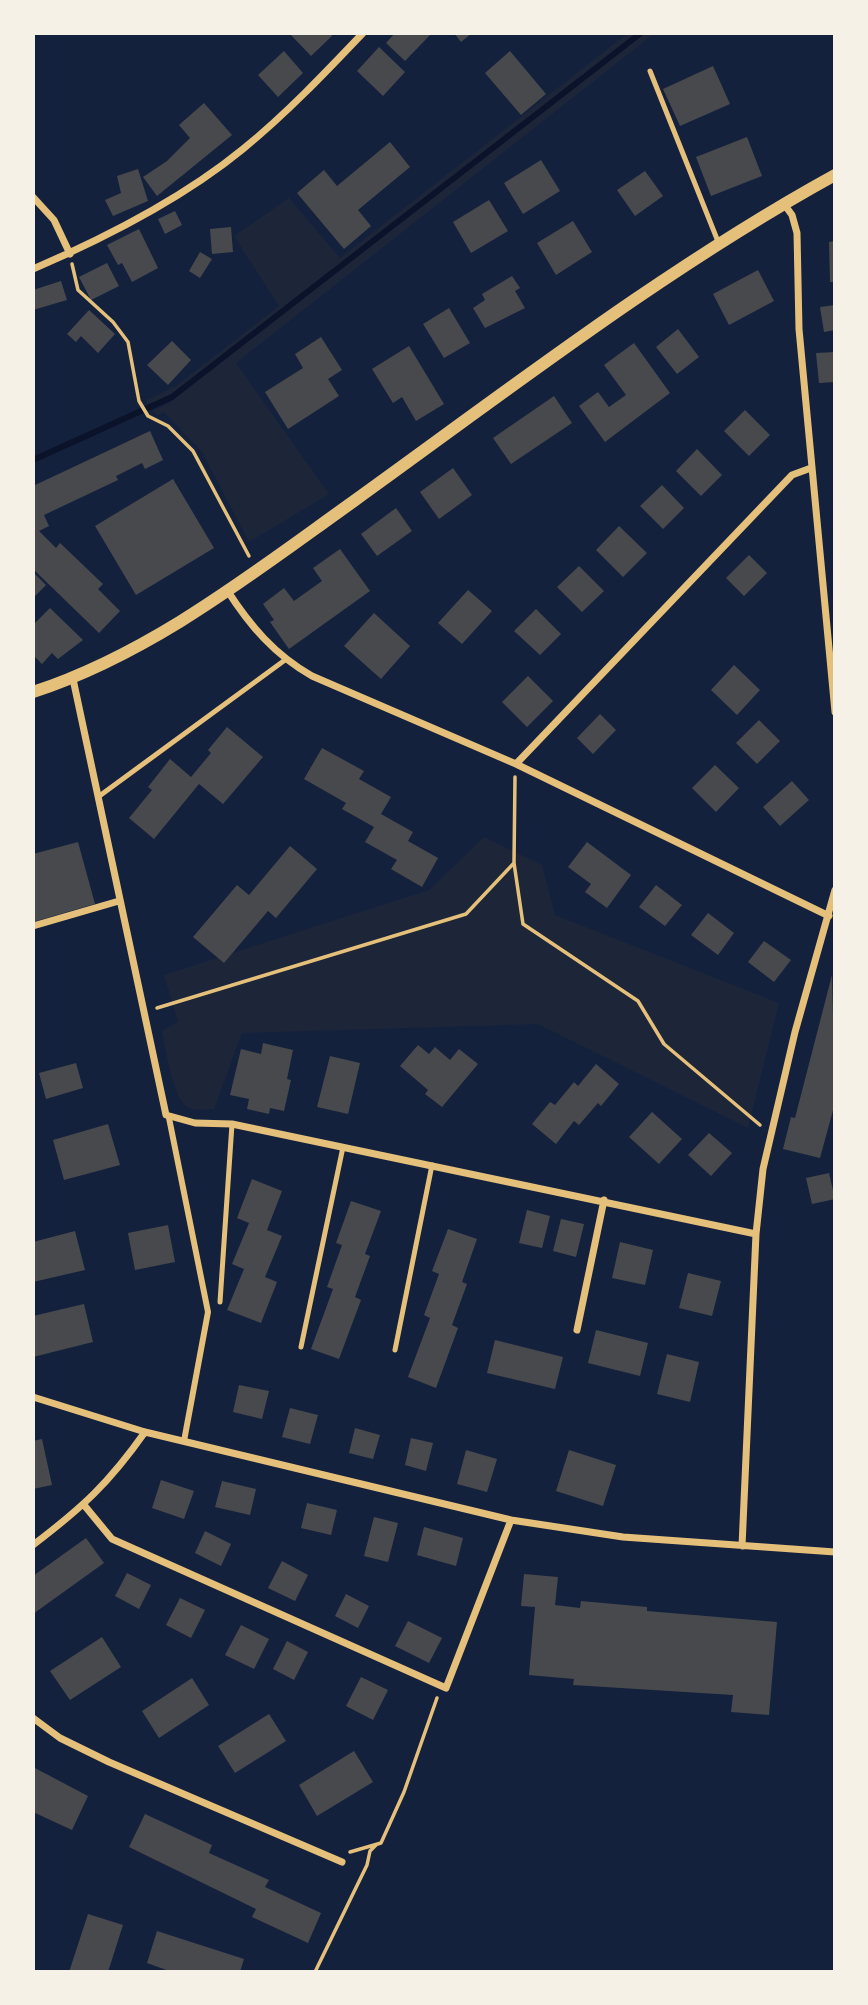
<!DOCTYPE html>
<style>
body{margin:0}
#map{position:relative;width:868px;height:2005px;overflow:hidden;background:#14213d;font-family:"Noto Sans",sans-serif}
canvas{display:block}
.frame{position:absolute;inset:0;border:35px solid #f6f1e7;pointer-events:none}
</style>
<div id="map">
<canvas width="868" height="2005"></canvas>
<div class="frame"></div>
</div>
<script>
const context = document.querySelector('canvas').getContext('2d');
context.lineJoin = 'round';
function fill(path, color) { context.fillStyle = color; context.fill(path, 'evenodd'); }
function stroke(path, color, width, dash) { context.strokeStyle = color; context.lineWidth = width; context.lineCap = dash ? 'butt' : 'round'; context.setLineDash(dash || []); context.stroke(path); }
const green = new Path2D(`
 M628 33H637L171 395 146 406 147 400 176 386 279 306 234 236 289 198 340 258Z
 M645 33H655L236 363 329 494 249 542 202 452 164 412 158 415 152 411 169 403Z
 M484 837 542 865 555 915 779 1003 748 1128 538 1024 242 1033 214 1109C205 1109 194 1112 186 1106 172 1094 166 1050 162 1031L178 1022 164 975 429 890Z`);
const stream = new Path2D(`
 M33 460 172 397 641 33`);
const building = new Path2D(`
 M289 33H330L332 36 311 56Z
 M395 33H432L405 61 386 43Z
 M454 33H472L461 42Z
 M379 47 405 72 383 96 357 71Z
 M284 51 303 73 278 97 258 75Z
 M510 51 546 94 521 115 485 73Z
 M713 66 730 104 680 126 663 89Z
 M204 103 232 135 157 196 143 177 167 161 190 138 179 125Z
 M747 137 762 176 711 196 696 157Z
 M390 142 410 167 358 210 371 226 344 249 297 193 324 170 337 186Z
 M541 160 560 191 523 214 504 183Z
 M138 169 148 201 113 216 105 200 121 193 117 176Z
 M645 171 663 196 635 216 617 190Z
 M489 200 508 231 471 253 453 222Z
 M175 211 182 225 165 234 158 219Z
 M573 221 592 252 556 275 537 243Z
 M231 227 233 252 212 254 210 229Z
 M139 229 158 268 132 282 122 263 118 265 107 245Z
 M835 241V282H830L829 242Z
 M200 252 212 259 200 278 189 271Z
 M107 263 119 286 91 300 79 277Z
 M758 270 774 301 729 325 713 294Z
 M512 276 520 288 515 291 525 308 485 328 473 308 485 300 482 294Z
 M61 281 67 300 33 310V290Z
 M835 305V330L824 332 820 307Z
 M449 308 470 343 444 358 423 324Z
 M89 310 115 334 98 353 81 336 76 342 67 334Z
 M678 329 699 357 677 374 656 347Z
 M321 337 342 370 328 379 339 396 288 429 265 392 303 368 295 354Z
 M172 341 191 360 168 385 147 365Z
 M634 343 670 393 605 442 579 406 598 392 609 407 626 395 604 365Z
 M409 346 444 404 416 421 402 397 393 403 372 369Z
 M835 352V382L819 383 816 353Z
 M554 396 572 423 511 464 493 438Z
 M745 410 770 435 749 456 724 431Z
 M150 431 163 460 145 469 142 463 116 476 118 480 44 515 49 526 39 531 56 548 60 543 103 584 98 589 120 611 99 633 33 569V486Z
 M697 449 722 475 701 496 676 471Z
 M453 468 472 495 439 519 420 492Z
 M173 479 214 548 136 595 95 526Z
 M662 485 684 508 663 529 640 506Z
 M396 508 412 531 377 556 361 534Z
 M619 526 647 553 623 577 596 550Z
 M340 549 370 591 289 649 270 622 274 620 263 604 284 588 294 601 322 581 313 568Z
 M749 555 767 573 744 596 726 578Z
 M579 566 604 591 582 612 557 587Z
 M33 572 46 585 33 598Z
 M468 590 492 611 462 644 438 623Z
 M50 608 83 640 58 659 52 653 42 664 33 655V625Z
 M536 609 561 634 540 655 514 631Z
 M374 613 410 646 381 679 344 646Z
 M734 665 760 690 737 715 711 690Z
 M528 676 553 701 527 727 502 702Z
 M600 714 616 730 593 754 577 738Z
 M759 720 780 741 757 764 736 743Z
 M227 727 263 757 223 804 199 784 154 839 129 818 152 790 148 787 170 759 191 777 211 753 208 750Z
 M322 748 364 771 359 779 391 797 381 814 413 832 408 841 438 858 422 887 391 869 397 860 365 842 374 827 342 809 346 803 304 779Z
 M715 765 739 788 716 812 692 788Z
 M792 781 809 800 780 826 763 807Z
 M78 842 95 904 33 922V854Z
 M587 842 631 875 607 908 585 892 591 884 568 867Z
 M290 846 317 869 276 918 268 911 224 963 193 937 237 885 249 895Z
 M656 885 682 905 665 926 639 907Z
 M708 913 734 933 718 955 691 935Z
 M764 941 791 960 774 982 748 962Z
 M832 975 835 1103 820 1158 783 1149 791 1117 795 1118Z
 M263 1043 293 1050 287 1079 291 1080 284 1111 270 1108 269 1114 247 1109 249 1099 230 1095 241 1049 261 1054Z
 M418 1045 429 1054 435 1047 450 1060 459 1049 478 1064 442 1107 425 1094 428 1090 400 1066Z
 M330 1056 360 1063 348 1114 317 1107Z
 M76 1063 83 1088 46 1099 39 1073Z
 M596 1064 619 1084 601 1106 598 1103 579 1125 574 1121 556 1144 532 1124 550 1102 555 1105 574 1082 578 1086Z
 M652 1112 682 1139 659 1164 629 1137Z
 M108 1124 120 1165 64 1180 53 1140Z
 M709 1133 732 1153 711 1176 688 1155Z
 M829 1173 835 1199 812 1204 806 1178Z
 M252 1179 282 1191 267 1230 282 1236 265 1277 277 1282 261 1323 227 1310 244 1269 232 1264 249 1223 237 1218Z
 M351 1201 381 1211 365 1254 370 1256 355 1297 361 1300 339 1359 311 1349 333 1289 327 1287 342 1245 336 1243Z
 M527 1210 550 1216 542 1248 519 1243Z
 M561 1219 584 1224 576 1257 553 1251Z
 M168 1225 175 1262 135 1270 128 1233Z
 M448 1229 477 1239 462 1282 467 1284 452 1325 458 1328 436 1388 408 1377 430 1318 424 1315 439 1274 432 1271Z
 M75 1231 85 1270 33 1282V1242Z
 M620 1242 653 1250 645 1285 612 1278Z
 M688 1273 721 1281 712 1316 679 1308Z
 M84 1304 93 1342 33 1357V1316Z
 M596 1330 648 1343 640 1376 588 1363Z
 M495 1340 563 1357 555 1389 487 1373Z
 M667 1354 699 1362 690 1402 657 1394Z
 M239 1385 269 1391 262 1419 233 1412Z
 M290 1408 318 1415 310 1444 282 1437Z
 M355 1428 380 1435 373 1459 349 1453Z
 M411 1438 433 1443 426 1471 405 1465Z
 M42 1439 52 1485 33 1489V1441Z
 M466 1450 497 1459 487 1492 457 1484Z
 M569 1450 616 1465 603 1506 556 1491Z
 M161 1480 194 1491 184 1519 152 1508Z
 M222 1481 256 1489 250 1515 215 1507Z
 M307 1503 337 1510 331 1535 301 1528Z
 M374 1517 398 1523 388 1562 364 1556Z
 M424 1527 463 1538 456 1566 417 1555Z
 M205 1531 231 1544 221 1566 195 1553Z
 M86 1538 104 1563 33 1614V1576Z
 M282 1561 308 1575 295 1601 268 1588Z
 M127 1573 151 1585 139 1609 115 1596Z
 M524 1574 558 1577 555 1605 580 1608 581 1601 647 1607V1611L777 1622 769 1715 731 1712 733 1695 573 1685 574 1679 529 1675 535 1607 521 1606Z
 M346 1594 369 1606 358 1628 335 1616Z
 M180 1598 205 1610 191 1638 166 1625Z
 M408 1621 442 1638 429 1663 395 1646Z
 M241 1625 269 1639 254 1669 225 1655Z
 M102 1637 121 1667 70 1700 50 1671Z
 M287 1641 308 1652 294 1680 273 1669Z
 M361 1677 388 1690 373 1720 346 1706Z
 M192 1678 209 1705 159 1738 142 1711Z
 M269 1714 286 1741 235 1773 218 1746Z
 M354 1751 373 1782 317 1816 299 1785Z
 M33 1767 88 1796 72 1830 33 1812Z
 M145 1814 212 1845 209 1853 269 1880 265 1887 321 1913 308 1943 252 1917 256 1909 129 1847Z
 M88 1914 123 1925 108 1972H69Z
 M157 1931 244 1959 240 1972H172L147 1963Z`);
const path = new Path2D(`
 M72 264 78 290 113 322 128 342 139 401 148 416 168 426 193 451 249 556
 M515 777 514 863 523 924 638 1001 664 1044 760 1125
 M157 1008 466 914 514 863
 M350 1852 381 1843 404 1792 437 1698
 M315 1972 367 1865 370 1851 376 1845`);
const service = new Path2D(`
 M650 71 719 244
 M98 797 285 660
 M220 1302 232 1124
 M301 1347 343 1147
 M395 1350 432 1165`);
const pedestrian = new Path2D(`
 M169 1118 208 1312 184 1441`);
const minor = new Path2D(`
 M33 197 54 220 70 254
 M784 204 792 215 797 233 799 329 835 712
 M33 269C105 238 182 199 243 149 286 114 325 73 363 33
 M227 590C250 626 275 655 312 676L516 764 829 916
 M73 679 166 1115 195 1123 232 1124 756 1234
 M516 764 792 475 811 468
 M33 926 119 901
 M577 1330 604 1200
 M33 1397 145 1432 511 1520 623 1537 835 1552
 M84 1505 112 1539 446 1688 511 1520
 M33 1545C83 1507 109 1483 145 1432
 M742 1546 756 1234 763 1169 795 1032 835 890
 M33 1718 60 1738 109 1762 342 1862`);
const tertiary = new Path2D(`
 M33 692C152 653 253 573 354 501 511 388 666 268 835 175`);
fill(green, '#1d2539');
stroke(stream, '#0b132b', 6);
fill(building, '#48494c');
stroke(path, '#e5c07b', 3.5);
stroke(service, '#e5c07b', 5);
stroke(pedestrian, '#e5c07b', 6);
stroke(minor, '#e5c07b', 7);
stroke(tertiary, '#e5c07b', 12);
</script>
